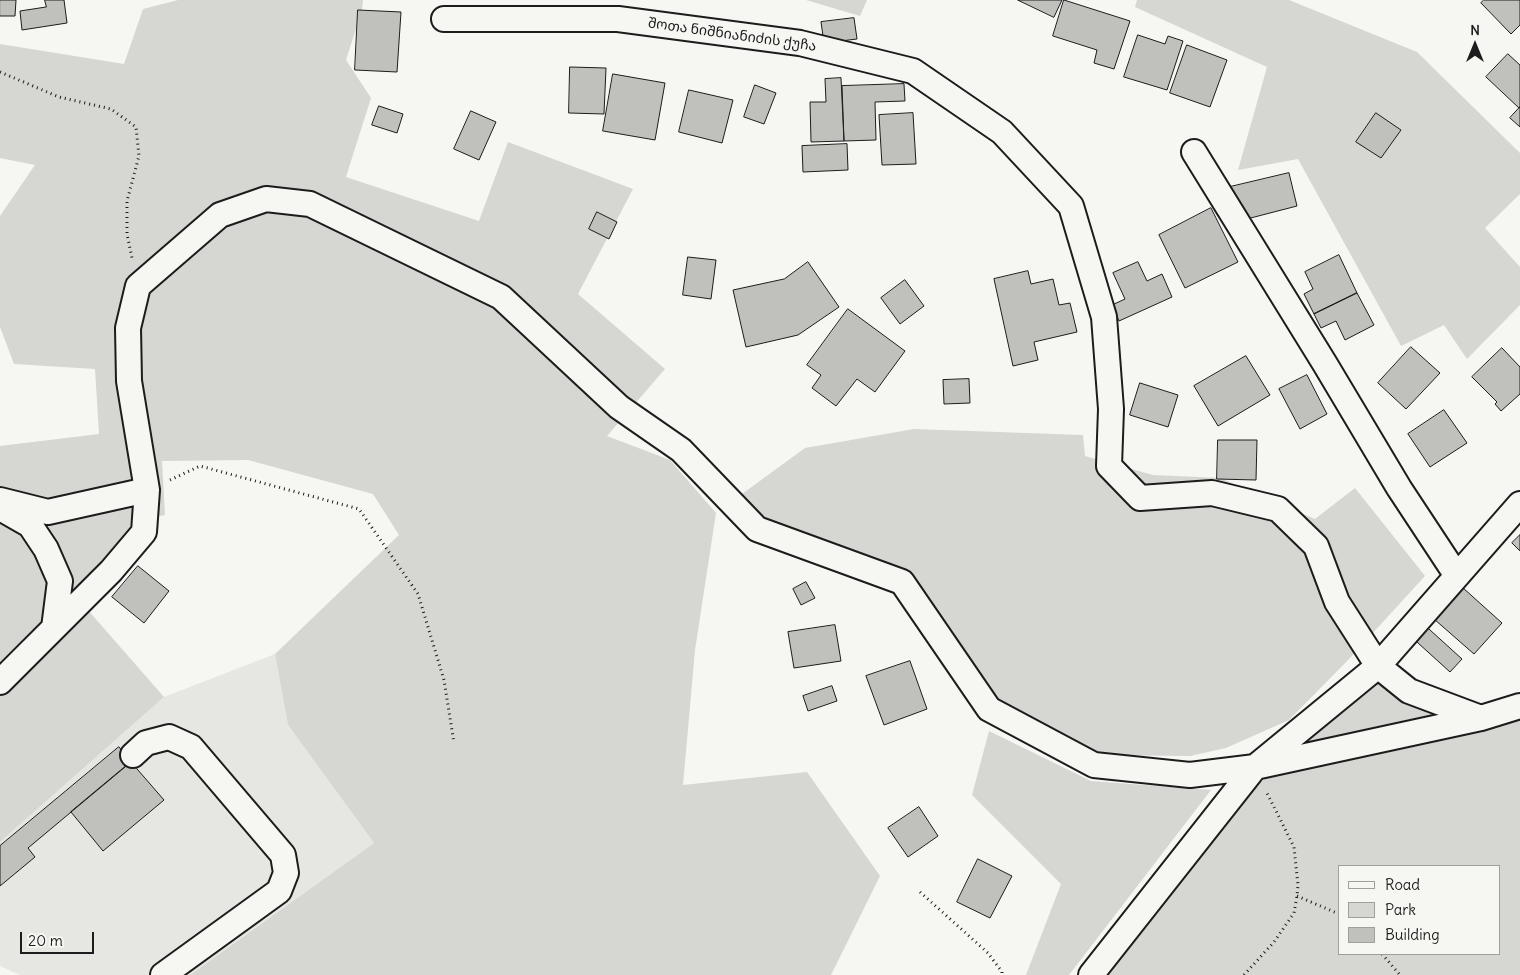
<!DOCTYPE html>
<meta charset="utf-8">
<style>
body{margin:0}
#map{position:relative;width:1520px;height:975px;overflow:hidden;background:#f6f6f2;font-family:Delius,sans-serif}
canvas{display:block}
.legend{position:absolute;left:1338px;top:865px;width:162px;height:90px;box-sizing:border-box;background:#f6f6f2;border:1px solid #9f9f9c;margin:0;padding:6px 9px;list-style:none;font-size:15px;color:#1c1c1c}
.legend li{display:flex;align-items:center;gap:10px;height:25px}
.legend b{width:25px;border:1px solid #9f9f9c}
.north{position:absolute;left:1450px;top:20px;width:50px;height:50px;-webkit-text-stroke:4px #f6f6f2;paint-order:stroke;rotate:0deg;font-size:14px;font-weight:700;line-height:20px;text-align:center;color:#1c1c1c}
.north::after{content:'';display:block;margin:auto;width:18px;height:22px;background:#1c1c1c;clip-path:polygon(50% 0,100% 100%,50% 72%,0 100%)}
.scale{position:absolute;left:20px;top:932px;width:74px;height:22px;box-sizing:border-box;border:2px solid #1c1c1c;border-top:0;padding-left:6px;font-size:15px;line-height:18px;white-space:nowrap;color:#1c1c1c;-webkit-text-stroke:4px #f6f6f2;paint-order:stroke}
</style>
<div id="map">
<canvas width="1520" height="975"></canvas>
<ul class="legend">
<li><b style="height:6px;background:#f6f6f2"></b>Road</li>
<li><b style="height:14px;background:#d6d6d2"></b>Park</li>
<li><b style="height:14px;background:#c0c0bd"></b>Building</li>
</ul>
<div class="north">N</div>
<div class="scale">20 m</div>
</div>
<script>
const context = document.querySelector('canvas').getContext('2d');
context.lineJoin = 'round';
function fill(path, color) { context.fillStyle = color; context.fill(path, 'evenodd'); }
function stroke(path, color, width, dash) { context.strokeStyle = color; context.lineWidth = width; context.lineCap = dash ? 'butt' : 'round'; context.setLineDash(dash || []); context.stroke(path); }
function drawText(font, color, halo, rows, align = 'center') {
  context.font = font + ' Delius,"Noto Sans Georgian",sans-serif'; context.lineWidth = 5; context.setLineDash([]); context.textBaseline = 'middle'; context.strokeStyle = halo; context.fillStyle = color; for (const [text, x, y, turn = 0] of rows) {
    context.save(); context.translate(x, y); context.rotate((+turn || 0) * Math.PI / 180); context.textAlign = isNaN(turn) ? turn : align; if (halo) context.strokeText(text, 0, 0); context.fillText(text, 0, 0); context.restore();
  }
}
const built = new Path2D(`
 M275 654 288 725 374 843 190 975H20L0 966V842L164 697Z`);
const green = new Path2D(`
 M178 0H363L362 10 346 60 371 98 346 177 479 221 508 142 633 189 578 294 665 369 607 436 670 460 716 513 695 650 683 785 807 772 880 876 831 975H190L374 843 288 725 275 654 399 535 373 494 248 460 162 461 165 515 132 522 124 540 50 619 0 670V446L99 434 95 369 14 364 0 327V216L35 165 0 158V44L124 64 143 9Z
 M806 0H867L860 16Z
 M1137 0H1289L1417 52 1520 153V194L1485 228 1520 267V305L1467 359 1444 325 1401 346 1298 159 1238 170 1267 67 1135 7Z
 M914 429 1083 435 1085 456 1153 475 1220 478 1315 519 1355 488 1425 576 1349 659 1289 720 1226 748 1190 756 1092 755 998 699 922 590 910 570 762 520 742 494 805 448Z
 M87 609 164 697 0 842V696Z
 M1374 682 1420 707 1486 729 1520 720V975H1104L1250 792ZM1339 866H1499V954H1339Z
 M989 731 1091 781 1211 790 1069 975H1026L1061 884 972 795Z`);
const building = new Path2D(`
 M0 0H16L15 16H0Z
 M45 0H64L67 23 22 30 20 11 46 7Z
 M1018 0H1062L1054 17Z
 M1064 0 1130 21 1114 69 1094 63 1097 50 1053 36Z
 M1484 0H1520V25L1511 34 1481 3Z
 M358 10 401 12 397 72 355 70Z
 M854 18 857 39 824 43 821 22Z
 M1138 35 1165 44 1168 36 1183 41 1167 90 1124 77Z
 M1187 45 1227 60 1210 107 1170 93Z
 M1508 54 1520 65V107L1519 108 1486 77Z
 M570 67 606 68 604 114 569 113Z
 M613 74 665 83 655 140 603 131Z
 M841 78 844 141 811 142 810 102H826L825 79Z
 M904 84 905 101 875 102 876 140 844 141 842 86Z
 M755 85 776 93 764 124 744 117Z
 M689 90 733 100 722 143 679 132Z
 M379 106 403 114 397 133 372 125Z
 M1520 107V127L1510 118Z
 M471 111 496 122 479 160 454 149Z
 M913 113 916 164 882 165 879 115Z
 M1376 113 1401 130 1381 158 1356 142Z
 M847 144 848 170 803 172 802 146Z
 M1289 173 1297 206 1239 221 1230 187Z
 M1211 208 1238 262 1185 288 1159 235Z
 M597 212 617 222 609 239 589 229Z
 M1339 255 1357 293 1314 314 1304 294 1313 289 1305 272Z
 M688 257 716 260 711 299 683 295Z
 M808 262 839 307 798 335 746 347 733 290 784 279Z
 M1138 262 1147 281 1162 274 1172 297 1119 321 1112 305 1125 299 1113 273Z
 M1028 271 1031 284 1053 279 1059 305 1070 303 1077 332 1034 342 1038 360 1013 366 994 279Z
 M905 280 924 306 900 324 881 298Z
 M1357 293 1374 325 1345 340 1336 321 1321 328 1314 314Z
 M848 309 905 351 875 392 857 379 836 406 812 388 821 375 807 365Z
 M1411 347 1440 373 1406 409 1378 383Z
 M1502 348 1520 367V394L1501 411 1495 404 1497 402 1472 377Z
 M1246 356 1270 395 1218 426 1194 386Z
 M1307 375 1327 414 1300 429 1279 389Z
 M969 379 970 403 944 404 943 380Z
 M1140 383 1178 395 1168 427 1130 415Z
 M1444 410 1467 443 1430 467 1408 434Z
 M1218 440H1257L1256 480 1217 479Z
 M1520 535V551L1512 543Z
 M138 566 169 591 144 623 112 597Z
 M806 582 815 598 801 605 793 589Z
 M1462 587 1502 623 1474 654 1434 619Z
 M1419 620 1462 659 1450 672 1407 633Z
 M835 625 841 661 794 668 788 632Z
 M910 661 927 709 884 725 866 676Z
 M832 686 837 701 808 711 803 696Z
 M119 747 131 762 28 848 35 857 0 886V846Z
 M131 762 164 800 103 851 71 812Z
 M919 807 938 836 908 857 888 828Z
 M978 859 1012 876 990 918 957 902Z`);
const path = new Path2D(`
 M0 72 59 97 111 109 136 127 139 156 127 201V234L132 258
 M170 480 200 466 359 509 418 594 444 680 454 743
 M920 892 988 953 1002 972V975
 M1297 896 1339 914
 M1382 954 1400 975
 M1244 975 1274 942 1294 913 1297 896 1298 885 1294 847 1266 791`);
const minor = new Path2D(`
 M444 19H618L800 43 913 71 1002 132 1071 206 1104 317 1111 409 1109 466 1140 498 1212 493 1278 509 1316 546 1337 602 1378 666 1409 691 1481 718 1520 706
 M1194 152 1325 364 1399 488 1457 576
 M0 500 48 512 147 490
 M2 509 30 525 46 549 60 581 54 628
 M0 682 111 571 144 532 147 490 129 381 128 328 138 286 220 215 266 199 310 204 501 297 619 407 681 450 757 529 902 582 989 709 1094 765 1190 775 1255 767 1481 718
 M133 755 146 743 169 737 191 747 283 855 286 873 279 891 163 975
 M1091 975 1255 767 1378 666 1520 504`);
const streetNames = [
 ["შოთა ნიშნიანიძის ქუჩა",732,35,8]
];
fill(built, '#e6e6e2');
fill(green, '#d6d6d2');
fill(building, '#c0c0bd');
stroke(building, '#1c1c1c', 1);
stroke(minor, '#1c1c1c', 28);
stroke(path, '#1c1c1c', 3, [1, 4]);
stroke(minor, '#f6f6f2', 24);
drawText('14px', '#1c1c1c', '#f6f6f2', streetNames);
</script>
